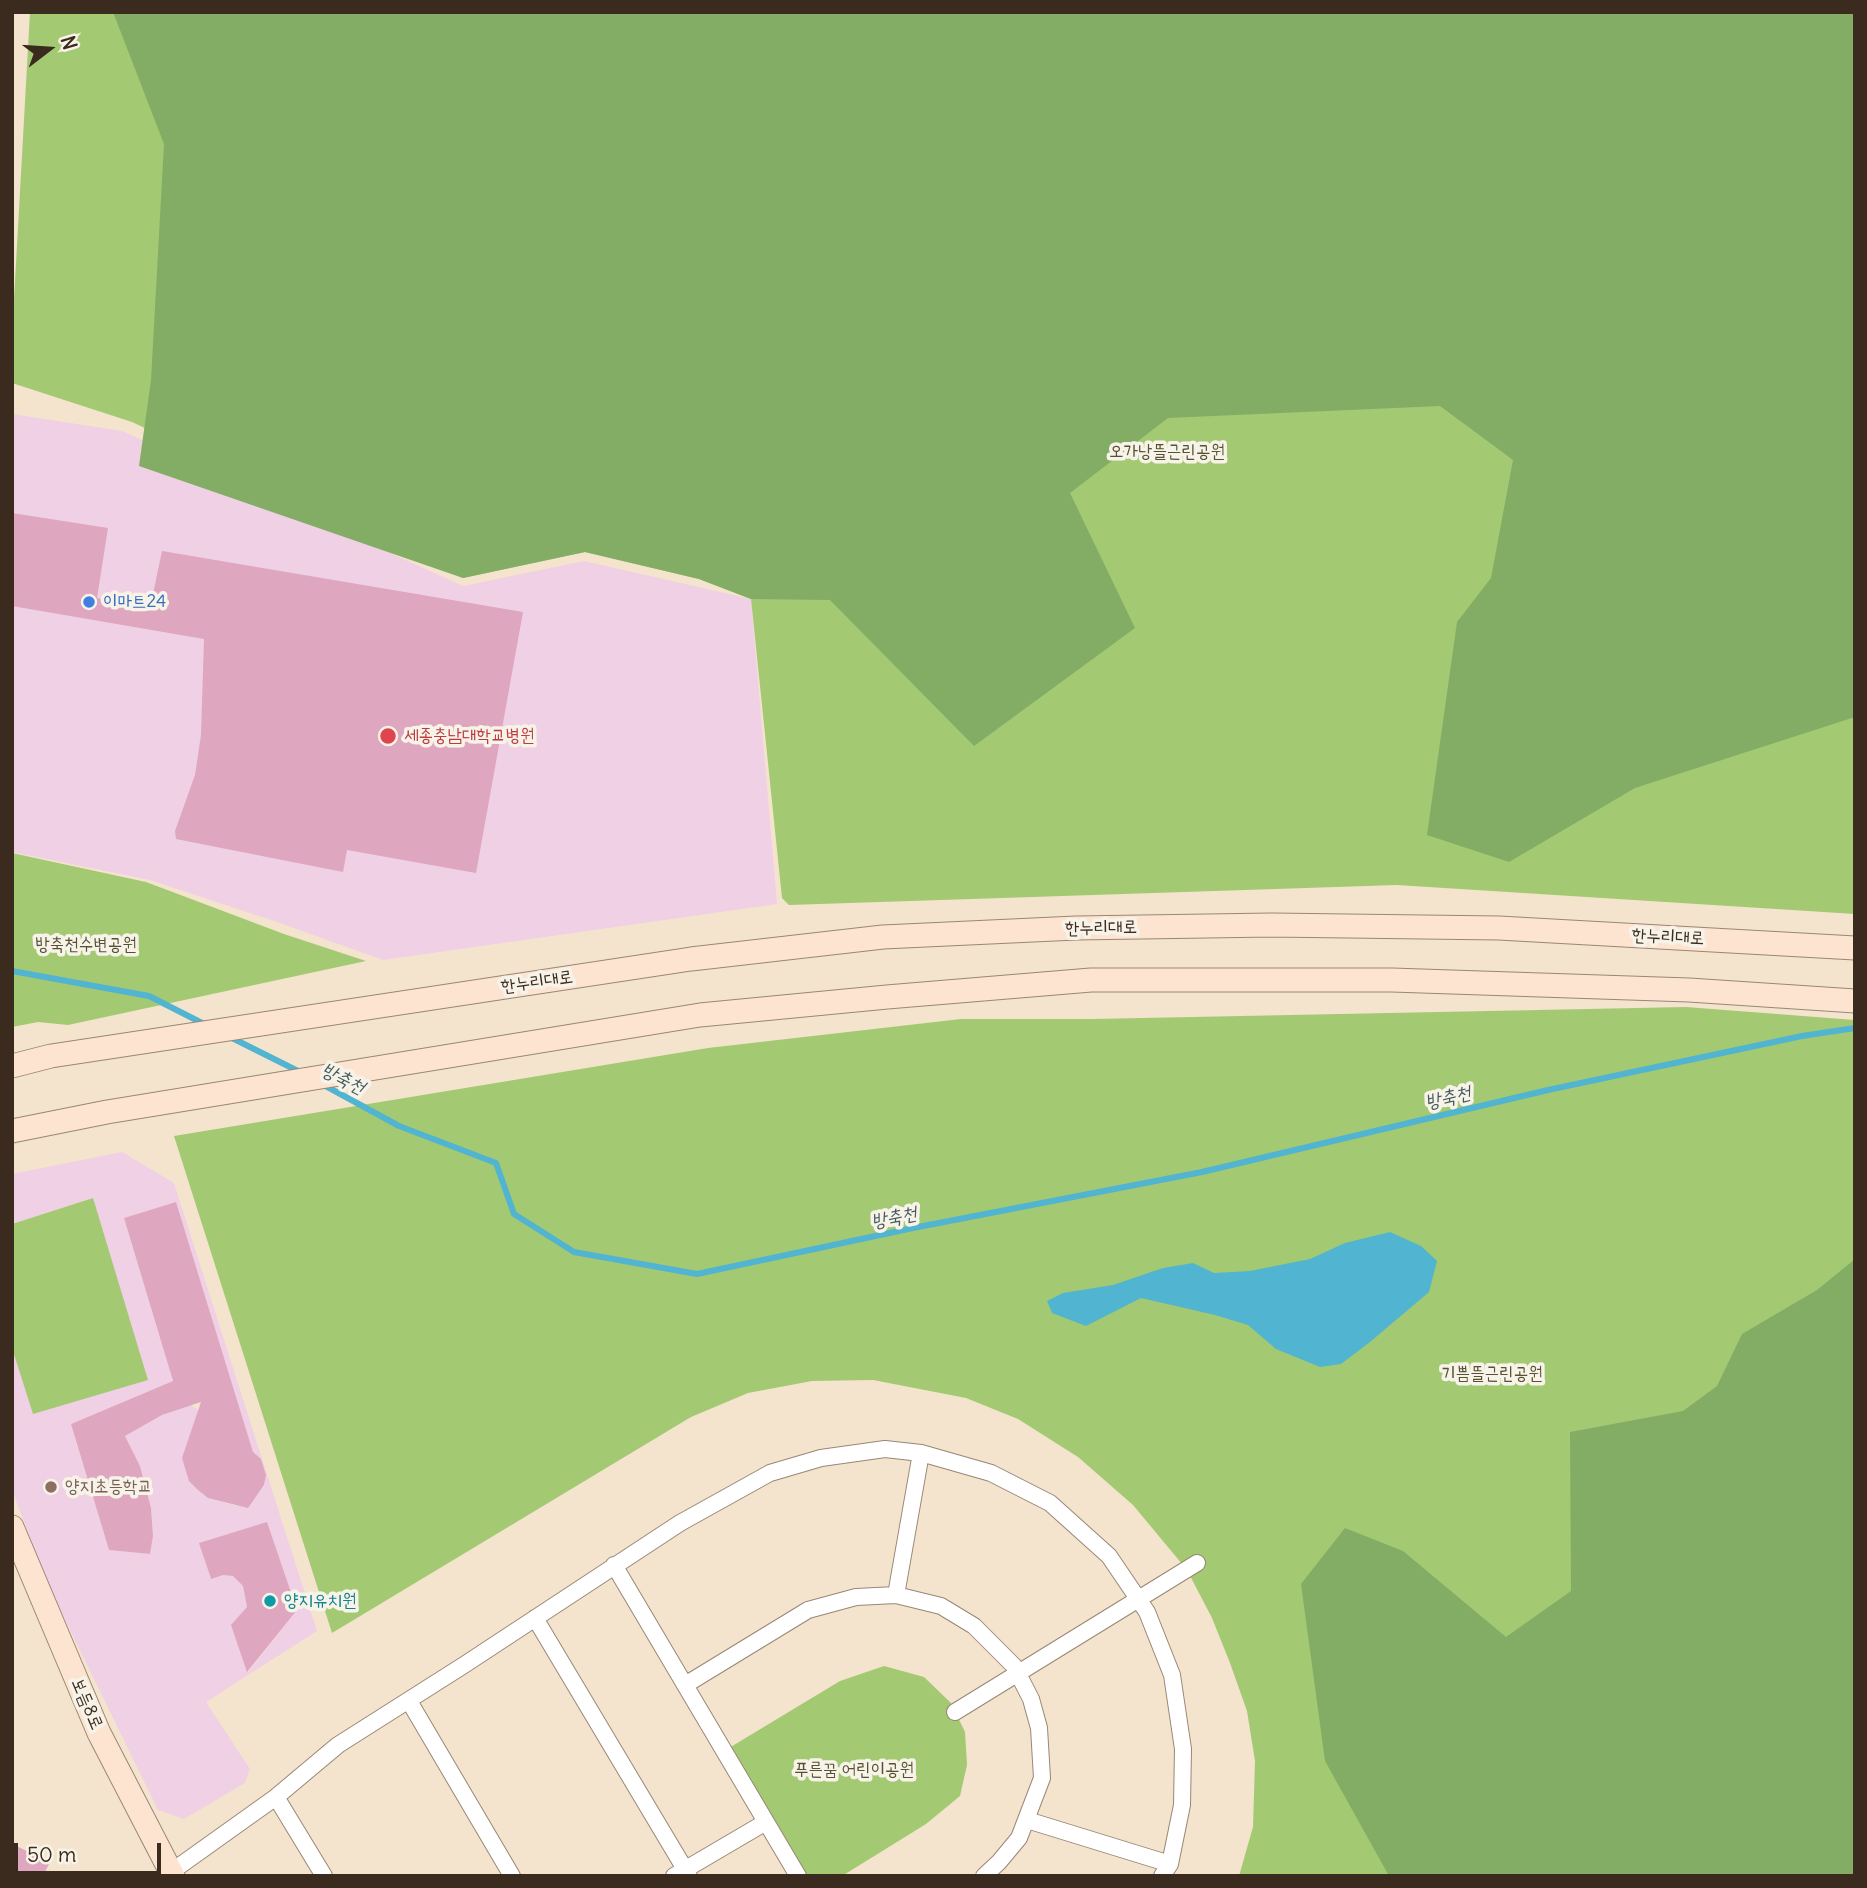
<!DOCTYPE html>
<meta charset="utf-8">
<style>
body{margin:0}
#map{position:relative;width:1867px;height:1888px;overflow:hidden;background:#f4e4cd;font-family:Delius,sans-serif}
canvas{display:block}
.frame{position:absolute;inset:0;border:14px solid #3b2a1e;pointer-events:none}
.north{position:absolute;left:14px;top:14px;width:70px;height:70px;-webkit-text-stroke:5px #f7f3e8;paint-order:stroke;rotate:73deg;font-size:19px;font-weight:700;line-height:28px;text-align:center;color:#3b2a1e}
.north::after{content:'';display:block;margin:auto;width:24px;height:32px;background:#3b2a1e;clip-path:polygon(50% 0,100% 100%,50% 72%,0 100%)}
.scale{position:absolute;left:14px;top:1843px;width:147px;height:32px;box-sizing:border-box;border:4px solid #3b2a1e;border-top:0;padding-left:9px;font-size:21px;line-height:24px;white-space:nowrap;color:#3b2a1e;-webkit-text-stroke:5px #f7f3e8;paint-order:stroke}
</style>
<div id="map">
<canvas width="1867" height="1888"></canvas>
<div class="frame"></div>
<div class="north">N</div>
<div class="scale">50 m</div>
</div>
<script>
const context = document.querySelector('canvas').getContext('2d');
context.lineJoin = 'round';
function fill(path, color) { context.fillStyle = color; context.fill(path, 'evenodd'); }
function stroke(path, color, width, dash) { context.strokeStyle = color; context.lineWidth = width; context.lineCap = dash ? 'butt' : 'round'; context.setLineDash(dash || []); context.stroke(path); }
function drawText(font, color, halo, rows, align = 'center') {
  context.font = font + ' Delius,"Poor Story",sans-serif'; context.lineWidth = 7; context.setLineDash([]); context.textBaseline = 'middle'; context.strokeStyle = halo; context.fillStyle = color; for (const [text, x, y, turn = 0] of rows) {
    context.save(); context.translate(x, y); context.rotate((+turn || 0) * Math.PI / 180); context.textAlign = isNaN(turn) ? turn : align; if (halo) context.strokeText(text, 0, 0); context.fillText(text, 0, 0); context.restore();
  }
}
const built = new Path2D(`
 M12 414 122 431 463 586 584 561 751 599 777 904 383 960 277 922 150 880 12 852Z
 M122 1152 174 1183 317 1631 206 1702 250 1769 245 1783 184 1819 158 1810 48 1585 12 1490V1348L34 1414 93 1198 12 1224V1174ZM176 1202 253 1452 261 1459 266 1475 264 1485 254 1499 237 1506 208 1498 198 1490 189 1480 204 1415 191 1405 162 1415 125 1436 140 1466 151 1508 153 1536 150 1554 109 1550 71 1424 173 1381 124 1218ZM267 1523 297 1610 248 1672 242 1614 247 1607 243 1586 233 1576 223 1575 210 1578 200 1543Z`);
const green = new Path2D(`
 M30 12H1855V914L1397 885 789 905 782 898 751 599 699 579 585 552 463 578 132 422 12 383V335Z
 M12 853 146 882 284 934 366 961 68 1025 38 1022 12 1027Z
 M1686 1007 1855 1020V1876H1239L1253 1827 1255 1761 1247 1711 1230 1663 1212 1618 1187 1570 1133 1505 1078 1457 1018 1419 966 1398 873 1380 812 1381 748 1393 691 1417 332 1633 174 1136 708 1048 961 1019H1093Z
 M93 1198 148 1380 33 1414 12 1348V1224Z
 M884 1666 924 1677 951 1703 965 1732 967 1765 960 1796 926 1824 842 1876H798L724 1751 840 1681Z`);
const forest = new Path2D(`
 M113 12H1855V717L1635 788 1509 862 1427 835 1457 622 1491 578 1513 460 1440 406 1168 418 1070 493 1135 628 974 746 830 600 751 599 699 579 585 552 463 578 139 466 151 380 164 144Z
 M1855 1259V1876H1389L1325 1761 1301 1584 1345 1528 1403 1551 1506 1637 1571 1591 1570 1432 1683 1411 1717 1386 1742 1334 1817 1290Z`);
const water = new Path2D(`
 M1390 1232 1421 1246 1437 1261 1429 1292 1370 1342 1341 1364 1320 1367 1276 1349 1248 1325 1215 1315 1141 1298 1086 1326 1052 1313 1047 1301 1063 1293 1113 1285 1163 1268 1193 1263 1214 1273 1250 1271 1310 1259 1345 1243Z`);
const stream = new Path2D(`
 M12 971 149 996 206 1025
 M228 1036 300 1072
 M322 1084 399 1126 496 1163 514 1214 574 1252 697 1274 913 1228 1202 1172 1548 1090 1802 1036 1855 1028`);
const building = new Path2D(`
 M12 513 108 528 97 598 150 608 162 551 523 612 476 873 347 850 343 872 176 839 175 831 195 775 201 735 204 639 12 606Z
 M176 1202 253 1452 261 1459 266 1475 264 1485 248 1508 208 1498 198 1490 189 1481 182 1458 201 1402 162 1415 125 1436 140 1466 151 1508 153 1536 150 1554 109 1550 71 1424 173 1381 124 1218Z
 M267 1522 297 1610 247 1672 231 1625 247 1607 243 1586 233 1576 223 1575 211 1579 199 1543Z
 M12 1844 50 1862 43 1876H19L12 1873Z`);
const street = new Path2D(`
 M614 1565 798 1876
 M896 1595 921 1453
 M535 1618 689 1876
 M685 1685 808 1610 856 1597 896 1595 941 1606 974 1626 1014 1666 1031 1699 1039 1728 1042 1778 1019 1838 999 1862 984 1876
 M409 1701 512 1876
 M955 1712 1197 1563
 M276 1797 324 1876
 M1027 1820 1170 1864
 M171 1872 276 1797 338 1745 464 1665 680 1523 770 1473 821 1458 885 1449 921 1453 991 1473 1050 1503 1109 1556 1147 1612 1172 1675 1183 1749 1182 1805 1170 1864 1162 1876
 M674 1876 766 1822`);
const secondary = new Path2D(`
 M12 1066 51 1056 691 959 883 937 1076 928 1272 925 1499 928 1855 948
 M12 1131 107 1112 700 1015 887 997 1091 980H1392L1689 990 1855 1001
 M12 1527 99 1733 173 1876`);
const markers = [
 [89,602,7,"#3f7fe0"],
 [388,736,9,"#e0444e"],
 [51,1487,7,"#8d6e63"],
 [270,1601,7,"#0f9aa8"]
];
const parkNames = [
 ["오가낭뜰근린공원",1167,452],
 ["방축천수변공원",86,945],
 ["기쁨뜰근린공원",1492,1374],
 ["푸른꿈 어린이공원",854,1770]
];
const shopNames = [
 ["이마트24",103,602]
];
const healthNames = [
 ["세종충남대학교병원",404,736]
];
const streetNames = [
 ["한누리대로",1101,928,-1],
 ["한누리대로",1668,937,3],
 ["한누리대로",537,982,-8],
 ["보듬8로",87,1704,67]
];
const educationNames = [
 ["양지초등학교",65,1487]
];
const cultureNames = [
 ["양지유치원",284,1601]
];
const waterNames = [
 ["방축천",343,1079,27],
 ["방축천",1448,1098,-13],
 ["방축천",894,1218,-11]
];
fill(built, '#f0d0e5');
fill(green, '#a4c973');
fill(forest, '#83ad65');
fill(water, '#51b4d0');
stroke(stream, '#51b4d0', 6);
fill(building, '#dea6bf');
stroke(street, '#988776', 18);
stroke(secondary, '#988776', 25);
stroke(street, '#fff', 16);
stroke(secondary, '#fde4d1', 23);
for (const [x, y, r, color] of markers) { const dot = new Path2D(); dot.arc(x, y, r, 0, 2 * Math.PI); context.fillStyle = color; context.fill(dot); stroke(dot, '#f7f3e8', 2.5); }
drawText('18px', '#555233', '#f7f3e8', parkNames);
drawText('18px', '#366cbe', '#f7f3e8', shopNames, 'left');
drawText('18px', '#be3a42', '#f7f3e8', healthNames, 'left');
drawText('18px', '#3b2a1e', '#f7f3e8', streetNames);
drawText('18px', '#785e54', '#f7f3e8', educationNames, 'left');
drawText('18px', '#0d838f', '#f7f3e8', cultureNames, 'left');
drawText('italic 19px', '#435a5c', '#f7f3e8', waterNames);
</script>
